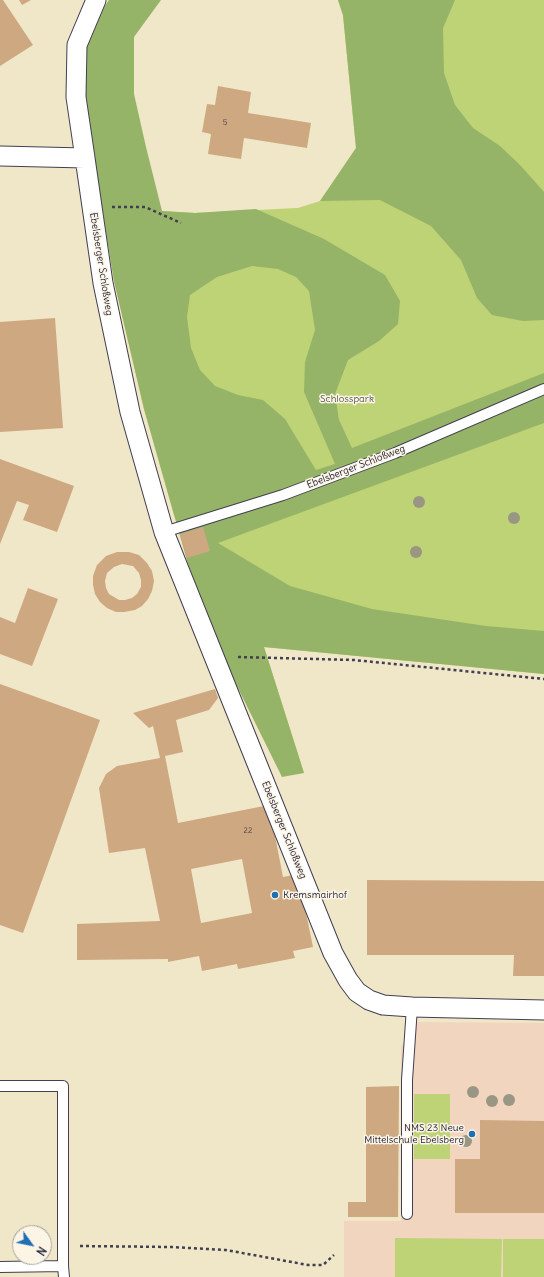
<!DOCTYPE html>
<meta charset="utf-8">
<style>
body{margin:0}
#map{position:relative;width:544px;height:1277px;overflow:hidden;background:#f0e6c8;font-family:Delius,sans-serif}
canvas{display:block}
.north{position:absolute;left:12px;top:1225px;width:40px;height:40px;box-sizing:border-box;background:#fcf5e5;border:1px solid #a5a1a1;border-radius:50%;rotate:123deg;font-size:11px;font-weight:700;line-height:16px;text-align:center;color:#22223b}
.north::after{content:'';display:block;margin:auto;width:14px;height:18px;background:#1f6fb2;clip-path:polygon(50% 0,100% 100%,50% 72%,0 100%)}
</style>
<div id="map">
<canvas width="544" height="1277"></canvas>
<div class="north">N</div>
</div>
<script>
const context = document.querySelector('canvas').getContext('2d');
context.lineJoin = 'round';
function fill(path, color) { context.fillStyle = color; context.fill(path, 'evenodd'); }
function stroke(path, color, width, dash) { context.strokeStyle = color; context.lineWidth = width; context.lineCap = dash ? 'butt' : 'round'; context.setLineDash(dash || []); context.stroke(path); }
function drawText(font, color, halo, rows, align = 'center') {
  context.font = font + ' Delius,sans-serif'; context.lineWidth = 3; context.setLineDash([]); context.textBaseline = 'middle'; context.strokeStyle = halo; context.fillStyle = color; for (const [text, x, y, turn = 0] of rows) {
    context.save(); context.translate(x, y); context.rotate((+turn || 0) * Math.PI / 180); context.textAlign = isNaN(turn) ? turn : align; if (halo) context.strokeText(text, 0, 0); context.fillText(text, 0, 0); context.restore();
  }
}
const built = new Path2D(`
 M416 1022 544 1023V1277H344V1221H401V1047Z`);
const green = new Path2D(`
 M338 0H544V674L264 647 304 773 174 515 144 409 114 281 104 217 162 211 195 213 298 208 320 201 356 148 343 15Z
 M414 1094H450V1159H414Z
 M395 1238 502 1239 501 1277H395Z
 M503 1239H544V1277H503Z`);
const forest = new Path2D(`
 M109 0H161L134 37V94L146 147 162 211 195 213 256 209 324 239 385 275 400 301 398 324 379 341 348 360 335 394 339 420 352 448 544 373V423L218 543 290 586 372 609 486 626 544 631V674L264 647 304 773 282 777 234 680 188 564 144 409 114 281 83 88 86 48 101 11ZM252 266 278 269 296 277 309 291 315 330 305 362 304 392 335 464 316 470 285 419 263 400 238 395 215 386 200 370 191 348 187 317 190 295 217 277Z
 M338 0H455L443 28 444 73 455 105 473 128 500 146 520 165 544 192V320L523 321 492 315 477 298 461 260 431 226 380 200 320 201 356 148 343 15Z`);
const building = new Path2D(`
 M0 0H3L33 45 0 66Z
 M19 0H31L22 5Z
 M218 86 251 92 248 113 311 123 307 148 244 138 241 159 208 154 211 134 202 132 207 104 215 105Z
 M55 318 63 428 0 432V322Z
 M0 459 74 486 57 532 23 520 29 505 17 501 0 544Z
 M203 527 210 551 187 558 180 534Z
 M117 552H129L139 555 147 563 152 571 154 581 152 591 148 599 142 606 135 610 124 612H116L107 608 100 602 95 594 93 585V576L97 565 106 556ZM122 564 133 566 139 573 141 580V587L137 594 132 598 125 600H119L109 594 106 588 105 581 107 573 114 567Z
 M28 588 58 599 32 666 0 654V617L15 623Z
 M0 684 100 720 23 933 0 925Z
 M215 689 218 698 209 710 176 720 183 752 165 756 178 823 269 805 283 877 298 874 313 947 293 951 295 958 238 969 237 964 202 971 199 956 168 962V959L77 960V924L160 921 145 848 109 853 99 788 106 774 117 766 160 758 153 726 149 728 133 713ZM242 859 252 913 201 923 191 869Z
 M367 880 544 881V976H513L514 955H367Z
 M399 1086 398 1217H348V1202H366V1087Z
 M480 1120 544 1121V1213H455V1159H480Z`);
const path = new Path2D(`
 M112 207H145L181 223
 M238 657 354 660 544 679
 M80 1246 172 1247 226 1250 308 1265H323L334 1255`);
const lane = new Path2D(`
 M164 532 283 495 395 453 544 389
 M0 1086H63V1266L64 1277
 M407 1214V1080L412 1007
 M0 1267 63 1266`);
const street = new Path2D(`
 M0 156 85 158 103 283 130 412 164 532 333 953 348 980 357 992 369 1000 383 1005 412 1007 544 1010
 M85 158 76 97 77 45 96 0`);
const trees = [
 [419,502],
 [514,518],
 [416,552],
 [473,1092],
 [509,1100],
 [492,1101],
 [466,1141]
];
const markers = [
 [275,895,4,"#1f6fb2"],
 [472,1134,4,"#1f6fb2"]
];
const numberNames = [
 ["5",225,123],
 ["22",248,831]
];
const streetNames = [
 ["Ebelsberger Schloßweg",101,264,81],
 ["Ebelsberger Schloßweg",356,467,-21],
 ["Ebelsberger Schloßweg",284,830,68]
];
const parkNames = [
 ["Schlosspark",347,399]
];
const poiNames = [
 ["Kremsmairhof",283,895],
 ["NMS 23 Neue",464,1128,"right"],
 ["Mittelschule Ebelsberg",464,1140,"right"]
];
fill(built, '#f2d5be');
fill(green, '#bed276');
fill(forest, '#96b467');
fill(building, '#cea881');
stroke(lane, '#413f50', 12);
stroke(street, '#413f50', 21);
stroke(path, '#413f50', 2.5, [3, 3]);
stroke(lane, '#fff', 10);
stroke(street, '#fff', 19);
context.fillStyle = '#999784';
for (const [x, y] of trees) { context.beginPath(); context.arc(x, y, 6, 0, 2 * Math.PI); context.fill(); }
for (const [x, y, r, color] of markers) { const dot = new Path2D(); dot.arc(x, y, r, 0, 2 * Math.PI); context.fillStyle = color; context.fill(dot); stroke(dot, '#fcf5e5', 1.5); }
drawText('8px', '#4d444c', null, numberNames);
drawText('10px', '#22223b', '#fcf5e5', streetNames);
drawText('10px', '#51574d', '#fcf5e5', parkNames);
drawText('10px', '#22223b', '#fcf5e5', poiNames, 'left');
</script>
